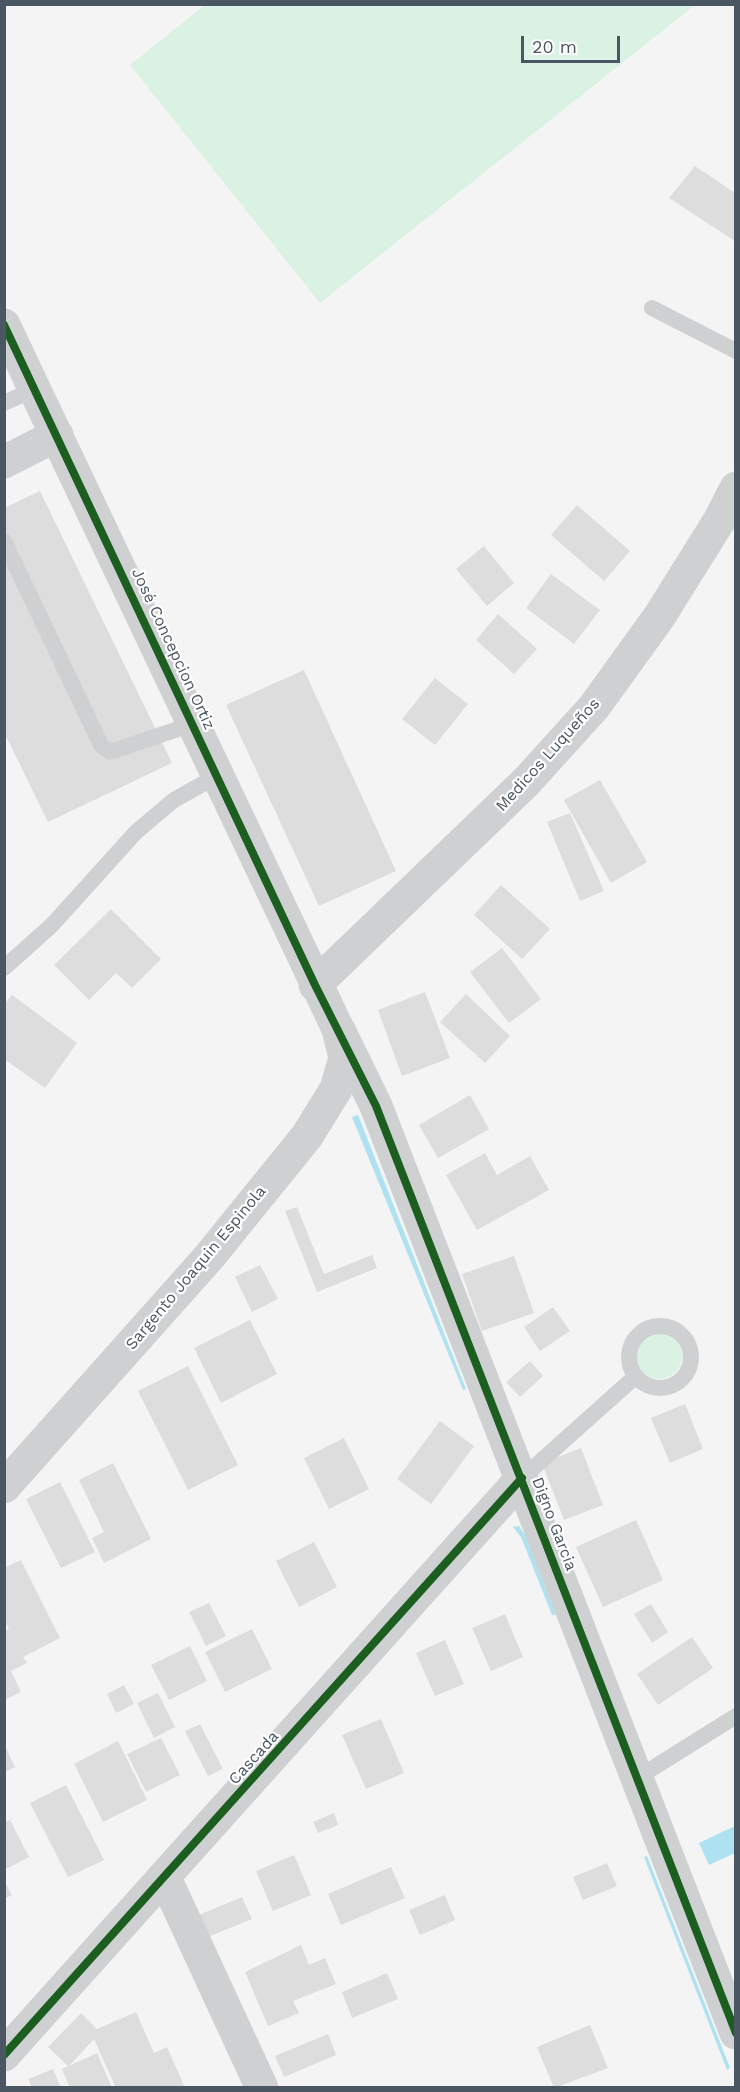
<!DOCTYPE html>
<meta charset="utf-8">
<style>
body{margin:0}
#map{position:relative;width:740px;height:2092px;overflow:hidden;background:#f4f4f4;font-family:"Work Sans",sans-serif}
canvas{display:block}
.frame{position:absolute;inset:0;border:6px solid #4a5661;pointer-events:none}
.scale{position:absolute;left:521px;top:36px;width:99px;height:27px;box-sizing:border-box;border:3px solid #4a5661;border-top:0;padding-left:8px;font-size:18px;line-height:21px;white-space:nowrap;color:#4a5661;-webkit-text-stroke:4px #fff;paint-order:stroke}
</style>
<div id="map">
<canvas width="740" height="2092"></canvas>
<div class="frame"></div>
<div class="scale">20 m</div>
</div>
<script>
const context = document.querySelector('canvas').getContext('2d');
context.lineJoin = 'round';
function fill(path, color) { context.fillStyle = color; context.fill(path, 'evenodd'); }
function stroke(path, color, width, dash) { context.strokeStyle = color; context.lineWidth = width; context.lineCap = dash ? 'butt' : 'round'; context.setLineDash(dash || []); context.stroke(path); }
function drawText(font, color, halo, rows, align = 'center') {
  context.font = font + ' "Work Sans",sans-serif'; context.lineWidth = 4.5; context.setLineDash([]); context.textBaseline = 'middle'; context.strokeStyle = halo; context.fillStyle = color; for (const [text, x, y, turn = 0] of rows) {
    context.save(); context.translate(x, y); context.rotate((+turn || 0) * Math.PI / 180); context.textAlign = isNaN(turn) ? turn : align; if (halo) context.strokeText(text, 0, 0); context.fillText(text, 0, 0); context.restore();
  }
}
const green = new Path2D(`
 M206 4H695V5L320 303 130 65Z
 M636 1356a23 23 0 1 1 46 0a23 23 0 1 1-46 0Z`);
const water = new Path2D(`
 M358 1115 466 1389 463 1390 352 1117Z
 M519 1526 526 1537 556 1615H552L521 1537 513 1527Z
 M735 1826V1853L709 1865 699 1843Z
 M647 1856 730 2068 727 2070 644 1857Z`);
const building = new Path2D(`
 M695 166 735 193V241L669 198Z
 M40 491 172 763 48 822 4 732V508Z
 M577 505 630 551 604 581 551 535Z
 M484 546 514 583 487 606 456 569Z
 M551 574 600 610 574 644 526 608Z
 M498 614 537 649 514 674 476 640Z
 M304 670 396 871 319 906 226 705Z
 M435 678 468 704 435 745 402 719Z
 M600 780 647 862 611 883 564 800Z
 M570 813 604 891 580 901 547 822Z
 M501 885 550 929 522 959 474 915Z
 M111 909 161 959 132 988 116 973 89 1000 54 965Z
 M502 948 541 999 509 1023 470 972Z
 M425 992 450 1058 402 1076 378 1010Z
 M466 994 510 1036 485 1063 440 1022Z
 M12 995 77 1043 45 1088 4 1059V1005Z
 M470 1095 489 1129 438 1158 419 1125Z
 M485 1153 497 1175 530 1156 549 1190 477 1230 446 1175Z
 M297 1207 324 1274 372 1255 377 1268 317 1292 285 1211Z
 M514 1256 534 1313 482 1331 462 1274Z
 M260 1265 278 1299 252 1312 235 1277Z
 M553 1307 570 1331 540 1351 524 1327Z
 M250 1320 277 1374 221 1403 194 1348Z
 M530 1361 543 1376 520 1397 506 1382Z
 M188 1366 238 1465 188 1490 138 1391Z
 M685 1404 703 1449 670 1463 651 1418Z
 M440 1421 474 1446 431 1504 397 1479Z
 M344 1438 369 1489 329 1509 304 1458Z
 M581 1448 603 1505 564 1520 542 1463Z
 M113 1463 151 1539 104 1563 92 1538 104 1532 79 1480Z
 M60 1482 95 1552 61 1568 26 1499Z
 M636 1520 663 1580 603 1607 576 1547Z
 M314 1542 337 1587 299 1607 276 1561Z
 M21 1560 60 1638 23 1657 27 1663 11 1671 21 1692 4 1700V1631L9 1629 4 1619V1568Z
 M209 1603 226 1636 206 1646 189 1612Z
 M651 1604 668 1632 652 1643 634 1614Z
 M505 1614 523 1657 491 1671 472 1628Z
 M252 1629 272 1669 225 1692 205 1652Z
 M692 1637 713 1668 658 1705 637 1674Z
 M445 1640 464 1684 435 1696 416 1653Z
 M190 1646 207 1681 169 1700 151 1665Z
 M124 1685 134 1704 116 1713 107 1694Z
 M158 1693 175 1727 154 1738 137 1703Z
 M381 1719 404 1773 366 1789 342 1735Z
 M200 1724 223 1769 208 1776 185 1731Z
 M161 1738 180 1775 146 1792 127 1754Z
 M118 1741 147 1800 103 1822 74 1764Z
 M5 1746 15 1767 5 1772Z
 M66 1785 104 1860 68 1877 30 1803Z
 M334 1813 338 1825 318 1833 313 1822Z
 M10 1820 29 1857 4 1870V1822Z
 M294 1855 311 1895 273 1911 256 1871Z
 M607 1863 617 1886 583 1900 573 1877Z
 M391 1867 405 1898 341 1925 328 1894Z
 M4 1881 12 1895 4 1899Z
 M445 1895 455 1920 420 1935 409 1910Z
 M242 1897 252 1919 198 1941 189 1919Z
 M301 1945 309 1965 325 1958 336 1984 293 2001 299 2013 268 2026 245 1972Z
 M387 1973 398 1999 352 2018 342 1992Z
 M136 2012 154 2053 167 2047 185 2088H116L94 2039 69 2066 97 2053 112 2088H70L62 2069 68 2066 48 2047 81 2013 97 2029Z
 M590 2025 608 2068 554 2088 537 2047Z
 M328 2034 336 2055 284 2077 275 2056Z
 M53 2069 61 2088H32L28 2079Z`);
const service = new Path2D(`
 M652 308 736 351
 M4 403 35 389
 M4 541 101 745 110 752 193 724
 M4 968 52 925 136 832 174 800 217 776
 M629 1357a31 31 0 1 1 62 0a31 31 0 1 1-62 0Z
 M522 1478 636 1376
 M637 1778 736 1716`);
const minor = new Path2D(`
 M4 462 57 435
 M339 1030 376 1106 736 2033
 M165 1878 262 2088
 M4 2055 522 1478`);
const tertiary = new Path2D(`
 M4 325 338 1029 345 1058 336 1089 307 1136 209 1257 4 1487
 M315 985 526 782 594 707 659 617 719 521 736 488`);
const cycleway = new Path2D(`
 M4 325 315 985 376 1106 736 2033
 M4 2055 522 1478`);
const streetNames = [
 ["José Concepcion Ortiz",173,649,65],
 ["Medicos Luqueños",548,755,-48],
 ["Sargento Joaquin Espinola",196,1268,-50],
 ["Digno Garcia",554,1524,69],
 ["Cascada",254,1758,-48]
];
fill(green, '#d9f2e3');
fill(water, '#aee2f0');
fill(building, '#ddddde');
stroke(service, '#ced0d2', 16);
stroke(minor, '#ced0d2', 33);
stroke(tertiary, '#ced0d2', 33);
stroke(cycleway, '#1b5e20', 8);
drawText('16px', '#4a5661', '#fff', streetNames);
</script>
